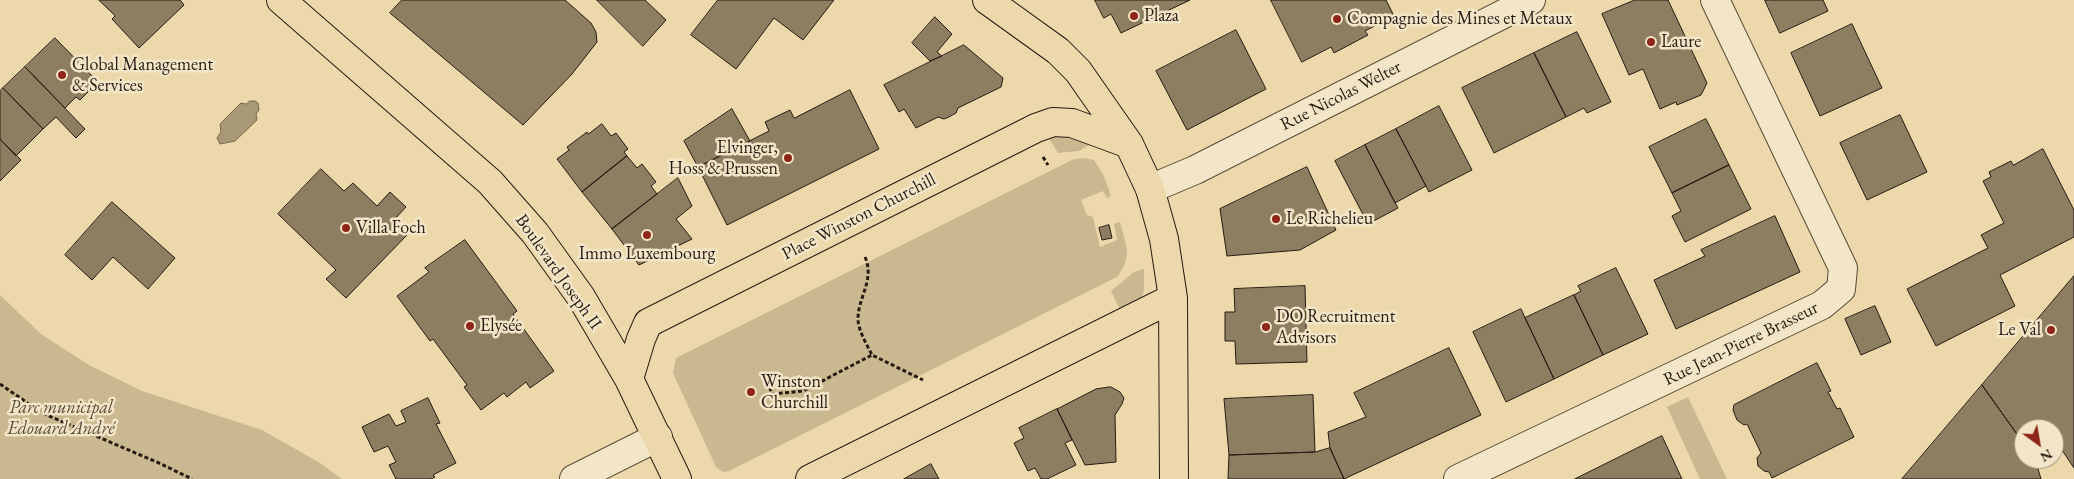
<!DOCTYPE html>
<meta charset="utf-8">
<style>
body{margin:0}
#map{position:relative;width:2074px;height:479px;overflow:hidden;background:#ecd8aa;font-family:"EB Garamond",serif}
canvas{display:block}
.north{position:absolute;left:2014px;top:419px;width:50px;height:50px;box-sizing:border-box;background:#f3e6c8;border:1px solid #a1957f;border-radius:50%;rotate:148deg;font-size:14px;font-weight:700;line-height:20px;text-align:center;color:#261b12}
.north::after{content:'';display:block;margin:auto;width:18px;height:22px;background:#8f2418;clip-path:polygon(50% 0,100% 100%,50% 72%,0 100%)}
</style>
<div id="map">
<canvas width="2074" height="479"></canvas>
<div class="north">N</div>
</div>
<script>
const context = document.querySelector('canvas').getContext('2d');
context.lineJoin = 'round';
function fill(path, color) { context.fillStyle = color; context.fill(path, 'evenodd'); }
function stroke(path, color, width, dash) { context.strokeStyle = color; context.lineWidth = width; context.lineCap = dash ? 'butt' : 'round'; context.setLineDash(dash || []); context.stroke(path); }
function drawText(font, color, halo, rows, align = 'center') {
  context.font = font + ' "EB Garamond",serif'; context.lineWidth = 5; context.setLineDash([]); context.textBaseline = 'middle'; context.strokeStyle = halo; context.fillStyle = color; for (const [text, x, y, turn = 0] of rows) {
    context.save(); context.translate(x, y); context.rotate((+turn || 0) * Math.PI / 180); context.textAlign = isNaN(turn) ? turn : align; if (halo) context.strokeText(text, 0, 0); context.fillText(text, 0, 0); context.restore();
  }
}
const green = new Path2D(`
 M1046 133 1080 138 1089 145 1079 151 1058 153Z
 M1084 158 1094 160 1104 176 1111 196 1107 198 1103 191 1081 200 1087 215 1093 217 1100 247 1117 240 1114 224 1120 222C1126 246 1133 256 1117 277L729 471 723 472 716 467 673 373 676 358 1074 159Z
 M1144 269C1144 298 1147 297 1122 314L1111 291 1134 272Z
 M0 295 41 334 89 365 142 391 262 430 320 463 342 479H0Z
 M1688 397 1727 479H1700L1667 407Z`);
const water = new Path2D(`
 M250 101H255L258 103 259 110 256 114 257 120 235 141 220 144 217 138 221 132 220 124 241 103 246 104Z`);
const building = new Path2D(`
 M99 0H180L184 5 139 48 112 19 115 16Z
 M402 0H565L591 23 596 32 597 42 572 74 523 125 390 13Z
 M597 0H645L666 20 643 46Z
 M718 0H834L803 40 774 18 736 69 691 35Z
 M1095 0H1190L1121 33 1111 14 1104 18Z
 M1271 0H1386L1394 16 1365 31 1368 35 1334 53 1331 47 1302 62Z
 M1635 0H1668L1707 83 1701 95 1677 105 1676 102 1660 109 1643 69 1629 75 1602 14Z
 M1765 0H1823L1828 11 1780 33Z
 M935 17 952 34 937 52 942 56 930 61 912 43Z
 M1852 24 1882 88 1820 116 1791 53Z
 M1236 30 1266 89 1187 130 1156 71Z
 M1577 32 1611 102 1587 113 1584 108 1566 117 1534 53Z
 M55 38 98 82 80 100 76 97 65 108 25 67Z
 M964 45 1003 78 1001 87 958 108 956 113 949 117 944 119 938 117 916 128 904 109 899 112 884 85Z
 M1534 53 1566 117 1494 153 1462 88Z
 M25 67 85 129 76 138 56 117 43 129 3 88Z
 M3 88 43 129 16 156 0 139V91Z
 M850 90 879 149 727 225 698 167 769 131 765 122 790 110 794 118Z
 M1439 106 1472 170 1429 192 1396 129Z
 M732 109 750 141 698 167 684 141Z
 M1900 115 1927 172 1867 200 1840 143Z
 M1706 119 1729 165 1672 193 1649 147Z
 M602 124 611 136 616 133 628 149 624 152 627 156 582 192 557 159 569 150 567 147 587 132 588 134Z
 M1396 129 1426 186 1395 203 1365 145Z
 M0 139 21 160 0 181Z
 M1365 145 1398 208 1368 224 1335 161Z
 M2043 149 2074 210V237L2000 275 2015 306 1936 346 1907 289 1988 248 1981 235 2004 223 1983 181 1991 177 1989 172 2011 161 2013 165Z
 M627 156 637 168 642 164 656 182 651 186 657 194 612 229 582 192Z
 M1729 165 1751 209 1685 242 1672 216 1681 211 1672 193Z
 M1307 167 1336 230 1300 250 1227 256 1220 209Z
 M321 169 344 191 353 183 377 206 390 192 406 207 392 222 407 235 346 298 326 279 336 270 278 214Z
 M678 178 692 206 676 219 692 239 639 265 612 229Z
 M112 202 175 258 148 289 113 257 92 280 65 255Z
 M1775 216 1800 272 1676 329 1654 280 1705 256 1701 250Z
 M1109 225 1112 238 1102 240 1099 228Z
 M465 240 517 311 513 314 554 371 530 388 526 382 507 397 504 393 481 410 464 387 467 385 433 339 430 341 397 296 429 272 425 268Z
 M1616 268 1648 334 1603 355 1574 295 1581 291 1578 286Z
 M2074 276V468L2054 438V429H2024V444L1982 385Z
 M1305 286 1307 362 1236 364 1235 341H1225V312H1235L1234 289Z
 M1574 295 1603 355 1554 379 1525 318Z
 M1875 306 1891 342 1861 355 1845 319Z
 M1521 309 1554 379 1506 402 1473 332Z
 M1449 348 1481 415 1344 479 1330 448 1328 432 1366 417 1354 393Z
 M1817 363 1831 391 1828 392 1837 409 1840 408 1854 437 1772 478 1769 472 1764 471 1758 466 1757 458 1761 453 1747 424 1744 425 1737 420 1733 410 1734 405Z
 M1982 385 2024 444V459H2034L2036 462 2041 479H1902Z
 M1111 387 1120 392 1124 398 1122 404 1115 415 1116 462 1085 465 1057 409 1096 389Z
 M1313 395 1315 452 1229 455 1224 399Z
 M428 398 440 423 436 424 456 463 433 475 435 477 431 479H396L389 465 396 462 388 446 374 452 362 427 389 414 396 426 406 422 401 411Z
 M1057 409 1072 440 1065 443 1076 465 1047 479H1041L1035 468 1028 471 1014 443 1024 438 1019 428Z
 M1662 436 1682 479H1575Z
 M1330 448 1344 479H1228L1229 455 1315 452Z
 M931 464 939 479H904Z`);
const path = new Path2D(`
 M1043 157 1048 165
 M865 257C875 280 858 297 858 319 858 330 867 345 872 355L923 380
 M766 382 773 394 803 391 872 355
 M0 384 42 413 159 463 192 479`);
const minor = new Path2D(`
 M1150 189 1195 170 1531 0
 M574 479 658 437
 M1458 479 1822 305 1841 289 1843 268 1715 0`);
const major = new Path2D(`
 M281 0 490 182 535 233 581 297 629 379 677 479
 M987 0 1058 51 1078 71 1129 144 1150 189 1164 239 1173 298 1174 479
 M629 379 641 339 648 323 1036 128 1053 122 1072 123 1129 144
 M810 479 1173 298`);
const markers = [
 [1134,16,5,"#8f2418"],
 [1337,19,5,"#8f2418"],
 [1651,42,5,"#8f2418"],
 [62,75,5,"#8f2418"],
 [788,158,5,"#8f2418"],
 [1276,219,5,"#8f2418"],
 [346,228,5,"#8f2418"],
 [647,235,5,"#8f2418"],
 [470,326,5,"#8f2418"],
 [1266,327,5,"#8f2418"],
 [2051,330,5,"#8f2418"],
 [751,392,5,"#8f2418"]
];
const poiNames = [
 ["Plaza",1144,16],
 ["Compagnie des Mines et Metaux",1347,19],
 ["Laure",1661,42],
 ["Global Management",72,65],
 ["& Services",72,86],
 ["Elvinger,",778,148,"right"],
 ["Hoss & Prussen",778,169,"right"],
 ["Le Richelieu",1286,219],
 ["Villa Foch",356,228],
 ["Immo Luxembourg",647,254,"center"],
 ["DO Recruitment",1276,317],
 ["Advisors",1276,338],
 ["Elysée",480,326],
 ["Le Val",2041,330,"right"],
 ["Winston",761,382],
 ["Churchill",761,403]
];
const streetNames = [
 ["Rue Nicolas Welter",1341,96,-27],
 ["Place Winston Churchill",859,217,-27],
 ["Boulevard Joseph II",558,272,55],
 ["Rue Jean-Pierre Brasseur",1741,344,-26]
];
const parkNames = [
 ["Parc municipal",61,408],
 ["Edouard André",61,429]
];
fill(green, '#cab890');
fill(water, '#a99876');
stroke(water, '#75664e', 1);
fill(building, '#8d7d61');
stroke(building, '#261b12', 1);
stroke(minor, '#584a38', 30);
stroke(major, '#261b12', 30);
stroke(path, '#261b12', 3, [4, 2.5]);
stroke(minor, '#f3e6c8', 28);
stroke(major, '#ecd8aa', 28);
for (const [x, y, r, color] of markers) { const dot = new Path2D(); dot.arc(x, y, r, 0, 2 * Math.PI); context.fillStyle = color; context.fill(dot); stroke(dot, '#f3e6c8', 2); }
drawText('18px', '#261b12', '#f3e6c8', poiNames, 'left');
drawText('18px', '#261b12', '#f3e6c8', streetNames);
drawText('italic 18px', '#574a38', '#f3e6c8', parkNames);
</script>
